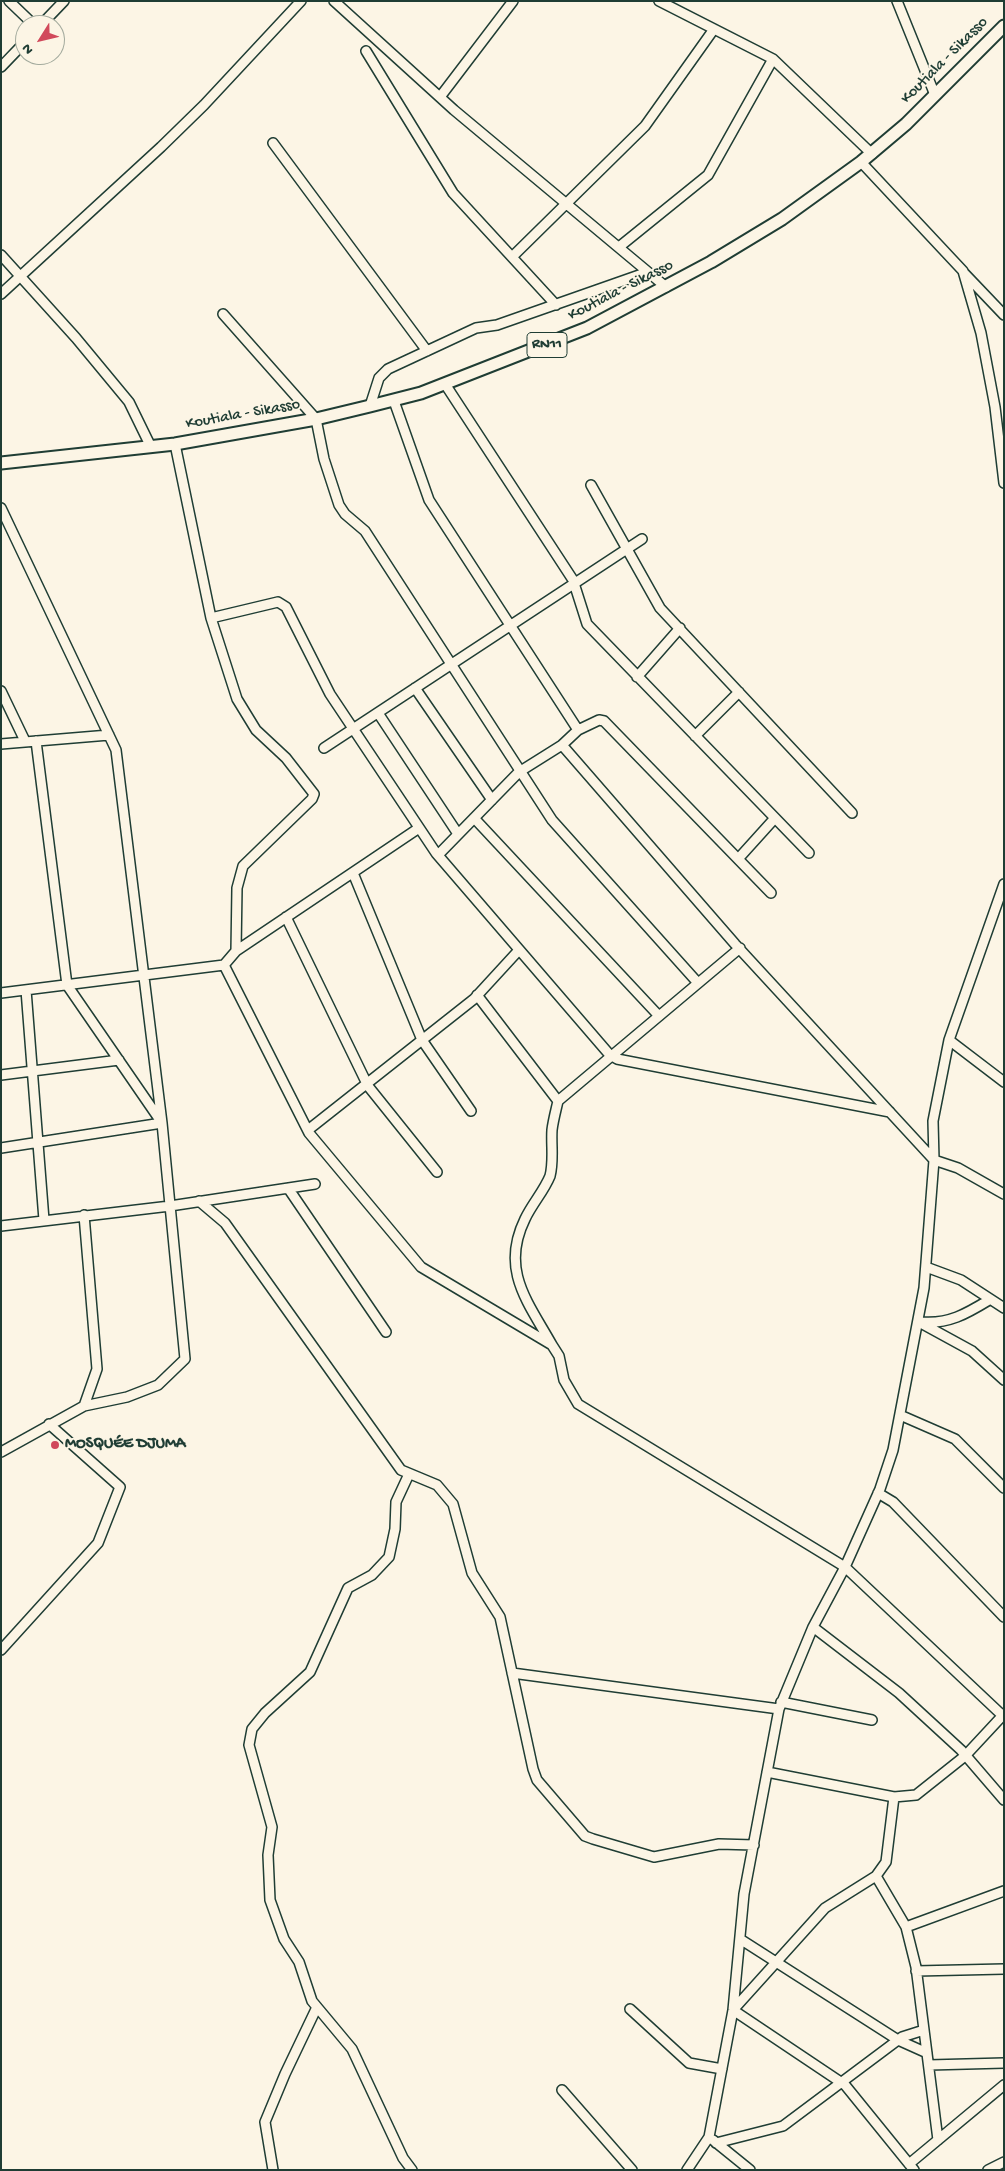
<!DOCTYPE html>
<meta charset="utf-8">
<style>
body{margin:0}
#map{position:relative;width:1005px;height:2171px;overflow:hidden;background:#fcf5e5;font-family:"Gochi Hand",sans-serif}
canvas{display:block}
.frame{position:absolute;inset:0;border:2px solid #1f3d34;pointer-events:none}
.north{position:absolute;left:15px;top:15px;width:50px;height:50px;box-sizing:border-box;background:#fcf5e5;border:1px solid #a4ab9e;border-radius:50%;rotate:234deg;font-size:14px;font-weight:700;line-height:20px;text-align:center;color:#1f3d34}
.north::after{content:'';display:block;margin:auto;width:18px;height:22px;background:#d1495b;clip-path:polygon(50% 0,100% 100%,50% 72%,0 100%)}
</style>
<div id="map">
<canvas width="1005" height="2171"></canvas>
<div class="frame"></div>
<div class="north">N</div>
</div>
<script>
const context = document.querySelector('canvas').getContext('2d');
context.lineJoin = 'round';
function stroke(path, color, width, dash) { context.strokeStyle = color; context.lineWidth = width; context.lineCap = dash ? 'butt' : 'round'; context.setLineDash(dash || []); context.stroke(path); }
function drawText(font, color, halo, rows, align = 'center') {
  context.font = font + ' "Gochi Hand",sans-serif'; context.lineWidth = 4; context.setLineDash([]); context.textBaseline = 'middle'; context.strokeStyle = halo; context.fillStyle = color; for (const [text, x, y, turn = 0] of rows) {
    context.save(); context.translate(x, y); context.rotate((+turn || 0) * Math.PI / 180); context.textAlign = isNaN(turn) ? turn : align; if (halo) context.strokeText(text, 0, 0); context.fillText(text, 0, 0); context.restore();
  }
}
const minor = new Path2D(`
 M9 1 34 25
 M334 1 454 110 666 287
 M659 1 773 59 872 154
 M897 1 935 95
 M41 25 64 1
 M366 51 453 193 556 305
 M1 67 25 42
 M440 97 513 1
 M273 143 427 351
 M861 162 963 271 981 333 995 407 1004 483
 M619 247 708 175 773 59
 M1 255 76 338 129 402 150 445
 M512 257 645 126 714 29
 M964 273 1004 315
 M1 294 161 147 204 105 301 1
 M223 314 316 419 324 459 339 505 345 514 365 531 552 820 698 983
 M445 384 573 580 587 624 809 853
 M394 401 429 500 578 730
 M370 406 379 378 388 369 476 328 497 325 648 272
 M175 444 211 618 237 699 256 730 286 758 314 794 312 799 243 866 237 888 236 951
 M591 485 660 608 852 813
 M1 508 116 750 162 1123 185 1359 158 1385 127 1397 84 1406 1 1452
 M211 618 278 602 286 607 330 694 436 853 609 1054 617 1059 890 1112
 M637 677 680 628
 M415 688 492 800
 M1 691 25 741
 M378 713 458 834
 M695 736 739 692
 M1 744 109 735
 M562 745 735 944 934 1160 958 1168 1004 1194
 M324 748 642 539
 M474 818 659 1016
 M438 855 519 772 562 745 578 730 599 720 604 721 771 893
 M738 859 775 818
 M353 873 422 1040 471 1111
 M286 917 368 1086 437 1172
 M224 965 236 951 419 828
 M26 990 44 1220
 M1 993 224 965 309 1133 421 1267 552 1345 559 1356 564 1380 578 1404 845 1567 1004 1717
 M477 995 558 1101
 M949 1040 1004 1082
 M1 1075 119 1060
 M308 1130 474 999 519 950
 M1 1148 162 1123 67 985 36 741
 M288 1188 386 1332
 M199 1201 225 1223 401 1470 437 1485 453 1504 472 1573 500 1617 533 1769 537 1780 585 1836 593 1839 654 1857 719 1844 754 1845
 M1 1226 170 1206 315 1184
 M926 1267 961 1280 1004 1308
 M919 1322 972 1351 1004 1380
 M922 1322C949 1324 966 1314 989 1300
 M552 1345C528 1302 500 1270 525 1219 532 1204 544 1191 550 1176 554 1161 551 1145 552 1130 553 1121 556 1110 558 1101L740 948
 M84 1406 97 1369 84 1215
 M900 1415 955 1439 1004 1488
 M409 1474 396 1502 395 1529 389 1557 372 1575 348 1588 310 1672 265 1713 252 1729 249 1745 272 1827 268 1855 270 1900 284 1939 299 1962 312 2001 352 2049 403 2158 412 2170
 M878 1493 893 1502 1004 1617
 M813 1627 899 1693 961 1750 1004 1800
 M1 1650 98 1543 120 1487 49 1424
 M512 1673 779 1709
 M781 1702 872 1720
 M767 1772 894 1797
 M876 1876 906 1927 916 1967 938 2140
 M906 1927 1004 1891
 M740 1939 898 2040 927 2053
 M916 1971 1004 1969
 M630 2009 689 2063 722 2069
 M929 2065 1004 2063
 M562 2090 632 2170
 M713 2140 750 2170
 M716 2143 783 2126 902 2037 924 2030
 M909 2164 1004 2085
 M273 2170 265 2122 285 2074 317 2007
 M687 2170 709 2137 733 2010 744 1894 779 1709 813 1627 845 1567 880 1489 893 1450 924 1288 934 1160 933 1121 949 1040 1004 884
 M914 2170 845 2085 733 2010 825 1908 876 1876 886 1862 894 1797 916 1795 965 1756 1004 1714
 M988 2170 1004 2162`);
const major = new Path2D(`
 M1 463 175 444 316 419 370 406 421 393 587 328 711 262 782 219 861 162 906 124 1004 26`);
const markers = [
 [55,1445,5,"#d1495b"]
];
const shields = [
 [547,345,40]
];
const shieldNames = [
 ["RN11",547,345]
];
const streetNames = [
 ["Koutiala - Sikasso",945,61,-45],
 ["Koutiala - Sikasso",621,291,-27],
 ["Koutiala - Sikasso",243,415,-10]
];
const poiNames = [
 ["MOSQUÉE DJUMA",65,1445]
];
stroke(minor, '#1f3d34', 12);
stroke(major, '#1f3d34', 15);
stroke(minor, '#fcf5e5', 9);
stroke(major, '#fcf5e5', 11);
for (const [x, y, r, color] of markers) { const dot = new Path2D(); dot.arc(x, y, r, 0, 2 * Math.PI); context.fillStyle = color; context.fill(dot); stroke(dot, '#fcf5e5', 2); }
for (const [x, y, w] of shields) { const box = new Path2D(); box.roundRect(x - w / 2, y - 12.5, w, 25, 4); context.fillStyle = '#fcf5e5'; context.fill(box); stroke(box, '#1f3d34', 1); }
drawText('bold 15px', '#1f3d34', null, shieldNames);
drawText('16px', '#1f3d34', '#fcf5e5', streetNames);
drawText('bold 16px', '#1f3d34', '#fcf5e5', poiNames, 'left');
</script>
